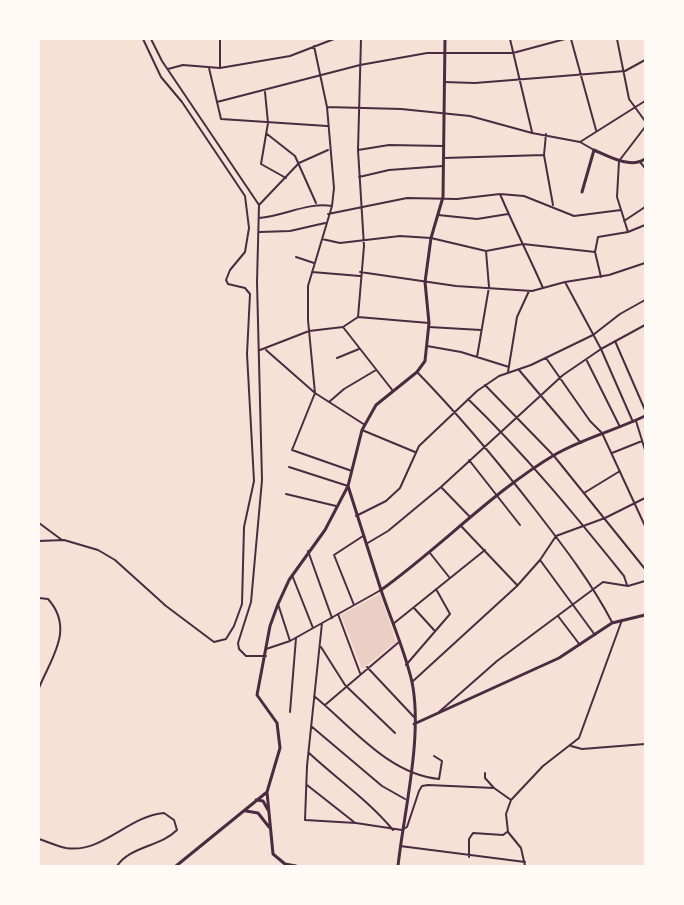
<!DOCTYPE html>
<style>
body{margin:0}
#map{position:relative;width:684px;height:905px;overflow:hidden;background:#f7e1d7;font-family:Barlow,sans-serif}
canvas{display:block}
.frame{position:absolute;inset:0;border:40px solid #fffaf5;pointer-events:none}
</style>
<div id="map">
<canvas width="684" height="905"></canvas>
<div class="frame"></div>
</div>
<script>
const context = document.querySelector('canvas').getContext('2d');
context.lineJoin = 'round';
function fill(path, color) { context.fillStyle = color; context.fill(path, 'evenodd'); }
function stroke(path, color, width, dash) { context.strokeStyle = color; context.lineWidth = width; context.lineCap = dash ? 'butt' : 'round'; context.setLineDash(dash || []); context.stroke(path); }
const green = new Path2D(`
 M380 594 396 642 362 669 341 615Z`);
const minor = new Path2D(`
 M151 39 162 61 259 205 257 282 262 480 251 602 238 643 239 649 246 656H266
 M510 39 532 132
 M571 39 596 130
 M617 39 629 99 645 121
 M314 46 327 107 334 188 332 206 308 286V320L315 393 292 450 352 471
 M209 68 221 119 327 126
 M220 68V39
 M168 69 183 65 220 68 290 56 334 39
 M444 82 475 83 625 71 645 60
 M265 92 268 123 261 164 286 178
 M217 102 360 65 427 53H513L565 39
 M327 107 401 109 470 116 532 133 580 142 594 150
 M267 134 295 156 316 203
 M546 134 544 155 553 205
 M580 142 645 101
 M358 150 389 145 444 146
 M444 158 544 155
 M640 162 645 168
 M359 177 389 170 443 166
 M500 194C514 227 529 256 543 288
 M259 205 299 163 328 150
 M328 214 407 198 457 199 500 194 524 196 574 216 621 210
 M438 215 477 219 508 214
 M259 218C285 216 307 202 332 206
 M624 221 645 207
 M260 232 290 231 325 223
 M628 232 617 197 619 161 645 127
 M322 239 340 243 400 236 431 238 486 251 523 244 595 252 601 277
 M595 252 598 237 628 232 645 225
 M296 257 314 263
 M312 272 360 276
 M360 272 456 286 532 291 565 282 609 275 645 263
 M565 282 601 349 633 422
 M358 317 364 246 358 150 361 39
 M343 327 393 391
 M429 327 481 330
 M615 341 645 410
 M427 346 461 352 509 367
 M260 350 309 331 343 327 358 317 429 323
 M266 350 315 393 365 425
 M477 357 489 287 486 251
 M337 358 359 349
 M546 358 590 421 602 433 645 526
 M587 361 620 427
 M519 370 581 443
 M417 372C460 416 499 463 537 512 564 547 591 582 612 622
 M508 372 517 317 529 291
 M485 385 554 456 645 569
 M468 399C524 453 575 515 624 576L627 585
 M329 402 344 389 376 370
 M636 421 645 450
 M362 430 415 452
 M612 453 642 441
 M469 460 520 525
 M289 467 348 486
 M441 487 470 517
 M584 493 620 471
 M286 494 336 506
 M356 516 386 501 400 488 419 446 477 391 499 376 531 365 593 335 620 314 645 300
 M39 523 62 540
 M461 526 517 585
 M39 541 64 540 98 550 115 560 166 606 214 642 226 639 234 626 242 604 244 527 254 481 247 354 250 294 245 288 228 284 226 280 230 270 245 252 249 228 245 196 182 102 161 77 143 39
 M366 544 388 531 441 487 563 375 601 349 645 325
 M308 551 332 618
 M430 553 449 577
 M540 560 595 635
 M292 575 313 628
 M39 598 48 599C75 629 51 658 39 688
 M278 604 290 641
 M354 605 334 555 363 536
 M414 608 434 630
 M338 614 360 673
 M558 616 580 645
 M322 623 307 766 305 820 356 823 402 830 407 827 419 791 422 786 428 785 494 788 511 800
 M393 624 485 550
 M321 647 345 685 395 733
 M266 649 290 641 381 590
 M406 665 450 614 436 589
 M367 667 414 717
 M412 682 517 586 540 560 556 536 605 518 645 498
 M314 696C352 727 388 774 439 779L442 761 434 756
 M325 705 399 642
 M290 712 296 638
 M439 712 497 661 603 582 628 586 645 581
 M311 726 382 786 405 799
 M571 746 582 749 645 744
 M309 753C337 779 369 801 393 830
 M485 773V778L494 788
 M307 785 354 822
 M39 839C48 842 57 846 66 848 102 854 128 816 164 813L174 820 177 830C160 847 130 846 117 866
 M400 846 525 862
 M469 857V839L473 833 503 835 507 832
 M525 866 521 848 508 832 506 814 511 800 543 766 579 738 622 620`);
const tertiary = new Path2D(`
 M582 192 594 150C608 156 630 169 645 159
 M381 590C391 620 405 651 412 682 423 736 404 811 398 866
 M414 724 559 658 612 623 645 615`);
const secondary = new Path2D(`
 M348 486 381 590C441 547 493 491 556 454 584 438 616 430 645 416
 M256 800 263 801 268 810
 M246 811 258 813 269 827
 M176 866 267 792
 M296 866 285 864 273 854 267 792 280 748 277 723 257 695 270 626 278 604 289 580 325 530 348 486 362 430 376 405 417 372 425 361 429 323 425 282 431 238 443 197 445 39`);
fill(green, '#ebcfc5');
stroke(minor, '#4a2c40', 2);
stroke(tertiary, '#4a2c40', 3);
stroke(secondary, '#4a2c40', 3);
</script>
